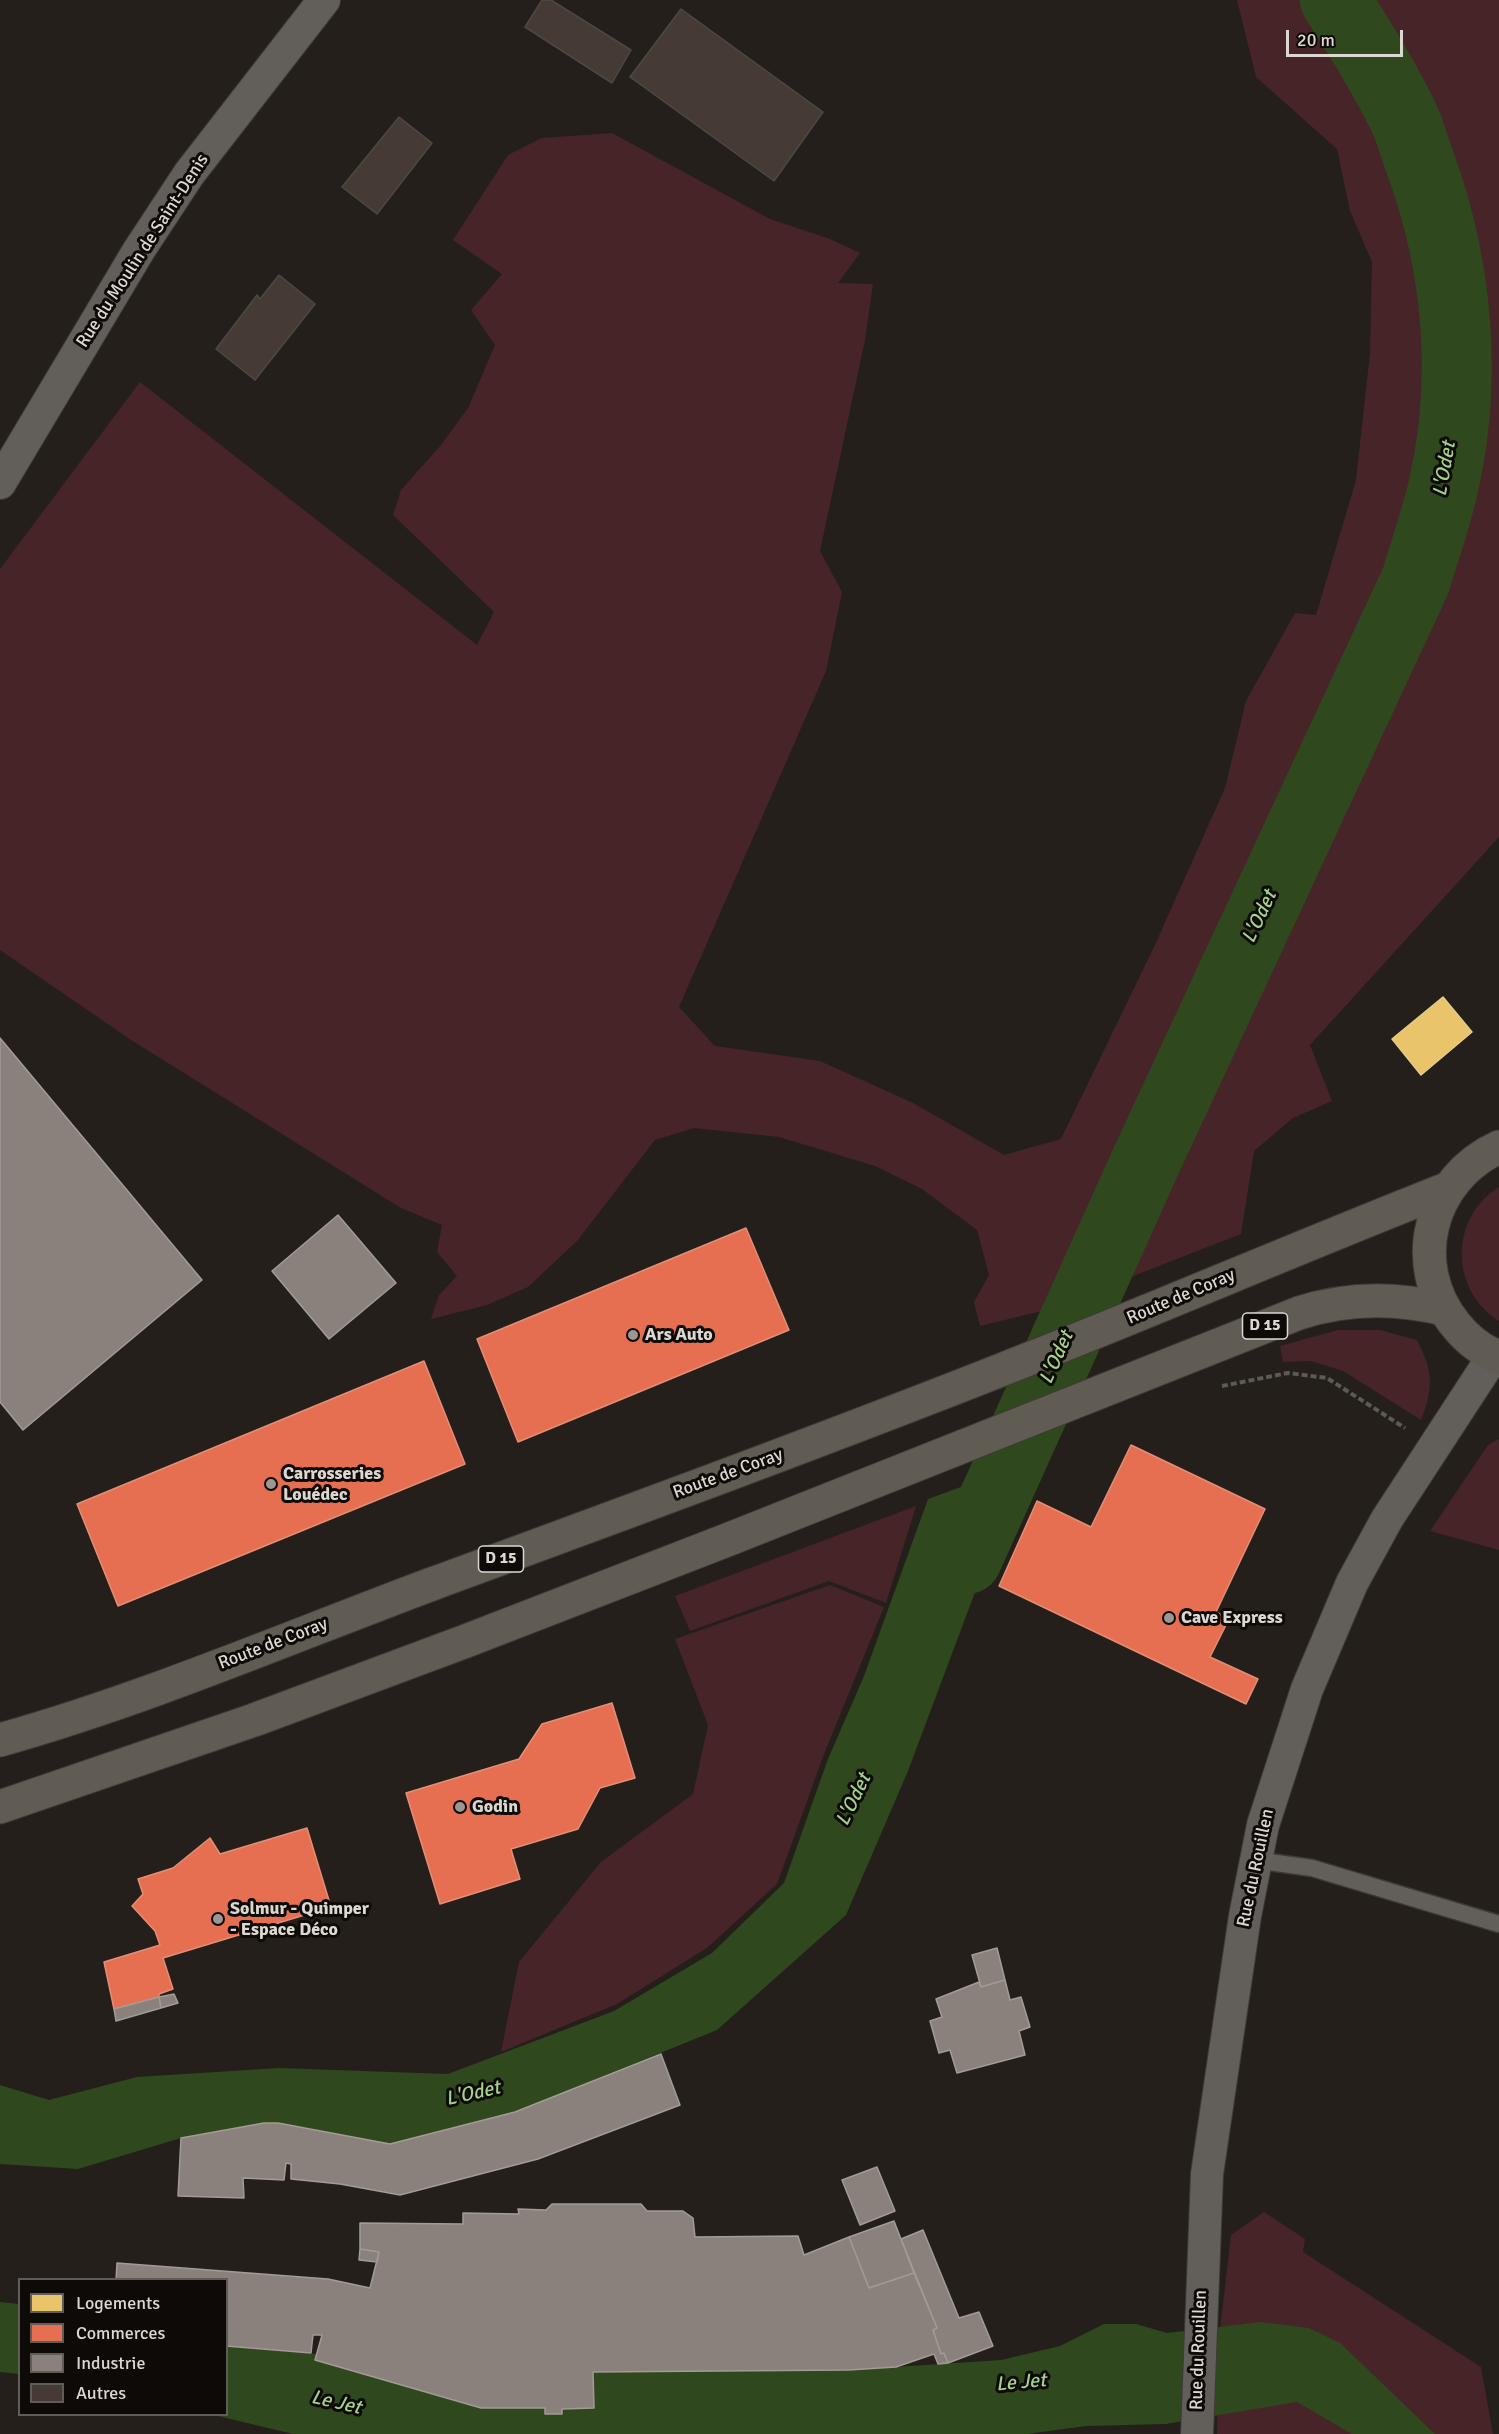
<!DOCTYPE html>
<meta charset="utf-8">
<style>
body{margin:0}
#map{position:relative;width:1499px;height:2434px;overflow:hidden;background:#241f1a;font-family:Signika,sans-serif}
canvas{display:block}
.legend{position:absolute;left:18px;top:2278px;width:210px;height:138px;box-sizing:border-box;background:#0d0a07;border:2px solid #605c58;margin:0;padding:8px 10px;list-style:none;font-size:18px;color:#dcd7d1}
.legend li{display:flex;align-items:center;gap:12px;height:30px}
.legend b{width:30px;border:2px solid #605c58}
.scale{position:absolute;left:1286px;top:30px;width:117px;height:27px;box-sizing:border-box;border:3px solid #dcd7d1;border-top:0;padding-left:8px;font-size:18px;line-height:21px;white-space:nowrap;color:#dcd7d1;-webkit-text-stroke:4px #0d0a07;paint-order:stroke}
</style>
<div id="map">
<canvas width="1499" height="2434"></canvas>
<ul class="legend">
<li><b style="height:16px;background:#e9c46a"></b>Logements</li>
<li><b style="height:16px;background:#e76f51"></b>Commerces</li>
<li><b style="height:16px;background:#8a817c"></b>Industrie</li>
<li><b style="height:16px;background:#463a34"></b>Autres</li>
</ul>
<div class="scale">20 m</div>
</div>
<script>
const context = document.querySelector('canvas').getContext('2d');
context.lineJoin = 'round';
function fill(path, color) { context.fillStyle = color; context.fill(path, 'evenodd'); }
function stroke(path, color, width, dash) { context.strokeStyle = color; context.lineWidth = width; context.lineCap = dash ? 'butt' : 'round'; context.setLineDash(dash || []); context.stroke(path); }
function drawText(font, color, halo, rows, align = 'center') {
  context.font = font + ' Signika,sans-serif'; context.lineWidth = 6; context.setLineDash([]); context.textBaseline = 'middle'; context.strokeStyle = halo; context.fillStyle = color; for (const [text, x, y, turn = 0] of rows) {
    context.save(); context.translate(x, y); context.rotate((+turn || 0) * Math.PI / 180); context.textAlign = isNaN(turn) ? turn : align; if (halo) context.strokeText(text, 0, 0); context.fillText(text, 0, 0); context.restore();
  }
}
const green = new Path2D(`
 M1237 0H1499V837L1310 1045 1332 1101 1293 1118 1254 1151 1241 1234 1046 1310 980 1326 974 1302 989 1275 977 1230 922 1189 875 1166 779 1137 694 1128 655 1140 577 1241 528 1287 487 1305 431 1319 439 1295 457 1276 437 1252 442 1225 401 1208 131 1040 0 950V569L140 382 477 645 494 612 393 515 401 490 441 445 468 408 495 345 471 310 502 274 453 240 508 155 542 138 612 133 770 219 830 239 860 253 838 283 873 284 865 340 820 551 842 592 826 671 679 1007 715 1046 820 1061 913 1103 1004 1155 1061 1139 1154 947 1225 788 1246 701 1295 613 1316 615 1356 480 1370 353 1372 262 1350 211 1337 149 1256 77Z
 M1499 1187V1321C1450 1290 1449 1218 1499 1187Z
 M1338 1330H1380L1417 1340C1433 1371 1434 1388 1421 1420L1343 1371 1311 1361 1283 1362 1280 1346Z
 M1499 1439V1550L1430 1531 1488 1445Z
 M916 1506 886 1603 829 1581 690 1631 675 1596Z
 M830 1585 884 1607 824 1754 777 1884 707 1948 617 2004 501 2052 519 1962 601 1862 693 1794 708 1725 675 1639Z
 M1264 2212 1305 2239 1303 2252 1481 2367 1493 2434H1217L1219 2338 1231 2235Z`);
const water = new Path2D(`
 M1051 1454 980 1579 908 1771 846 1915 717 2030 515 2112 390 2144 278 2123 181 2138 78 2169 0 2164V2085L49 2100 137 2077 279 2068 448 2074 614 2011 712 1953 784 1883 828 1759 864 1676 928 1499Z
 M0 2302 19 2304V2374L0 2372Z
 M1261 2322 1309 2328 1340 2343 1435 2434H1352L1297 2402 1166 2424 1086 2426 1027 2434H293L214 2415 226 2414 227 2346 317 2354 316 2360 481 2408H545V2414H561L562 2409 594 2408V2372L849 2370 1001 2360 1060 2346 1104 2324H1136L1167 2333Z`);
const homes = new Path2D(`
 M1443 997 1472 1032 1421 1075 1392 1039Z`);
const shops = new Path2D(`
 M746 1228 789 1330 518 1442 477 1339Z
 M424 1361 465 1464 118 1606 77 1504Z
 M1131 1445 1265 1509 1216 1612 1229 1619 1210 1657 1258 1679 1246 1704 999 1586 1037 1501 1091 1527Z
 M612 1703 635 1778 600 1788 578 1829 511 1849 520 1879 440 1904 406 1793 519 1759 542 1724Z
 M307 1828 331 1907 163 1958 173 1989 159 1994V1997L114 2009 104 1962 160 1945 155 1931 132 1906 143 1894 138 1879 173 1868 210 1838 220 1854Z`);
const industry = new Path2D(`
 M0 1038 202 1280 23 1430 0 1402Z
 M338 1215 396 1283 329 1339 272 1271Z
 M997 1948 1005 1980 981 1987 972 1955Z
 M1005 1980 1010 2000 1021 1997 1030 2027 1019 2031 1025 2055 957 2073 950 2050 939 2053 930 2021 942 2017 936 1999 979 1982 981 1987Z
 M174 1994 178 2003 161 2008 159 1997Z
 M159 1997 161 2008 116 2021 114 2009Z
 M661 2054 680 2105 538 2159 400 2195 340 2184 291 2179V2164L286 2163 284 2180 243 2178 244 2198 178 2196 181 2138 264 2123H278L390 2144 515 2112Z
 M877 2167 895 2211 860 2225 842 2180Z
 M552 2204H641L647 2211H683L693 2218 695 2237 798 2236 804 2255 849 2237 869 2288 914 2273 937 2328 933 2330 941 2354 944 2353 948 2363 938 2364 934 2354 896 2367 849 2370 593 2372 594 2408 562 2409V2414H545V2408H481L315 2360 322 2335H313L311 2353 226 2346V2280H116L117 2263 328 2279 370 2288 379 2252 360 2249V2223L463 2224V2213L519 2214 518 2209 546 2210Z
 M894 2221 914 2273 869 2288 849 2237Z
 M923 2230 959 2318 979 2312 993 2346 948 2363 944 2353 941 2354 933 2330 937 2328 901 2239Z
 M360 2249 379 2252 377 2262 359 2260Z`);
const river = new Path2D(`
 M967 1559 1146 1161 1416 580C1425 549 1436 519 1443 488 1468 380 1458 268 1421 165 1415 150 1411 133 1404 118 1384 77 1360 38 1335 0`);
const building = new Path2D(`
 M542 0H551L631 50 612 83 525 27Z
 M681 9 823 112 774 181 630 77Z
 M399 117 432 143 377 214 342 187Z
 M279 275 315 304 255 380 216 349 257 295 260 299Z`);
const path = new Path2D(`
 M1222 1386 1288 1373 1327 1378 1405 1428`);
const service = new Path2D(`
 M1255 1860 1312 1868 1499 1924`);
const minor = new Path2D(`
 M0 483 139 250 189 174 324 0
 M1197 2434 1207 2174 1245 1916 1263 1825 1307 1689 1352 1583 1387 1519 1494 1355`);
const primary = new Path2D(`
 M1499 1147C1429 1179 1407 1264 1455 1324 1466 1338 1482 1351 1499 1357
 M0 1740C146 1699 290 1637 432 1584 622 1514 813 1444 1001 1370 1151 1311 1299 1247 1449 1188
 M0 1807 254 1720 466 1641 727 1540 1299 1313C1346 1298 1394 1297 1443 1309`);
const markers = [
 [633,1335,6,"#9c9791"],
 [271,1484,6,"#9c9791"],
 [1169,1618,6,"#9c9791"],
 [460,1807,6,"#9c9791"],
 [218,1919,6,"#9c9791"]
];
const shields = [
 [1265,1326,45],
 [501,1559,45]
];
const shieldNames = [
 ["D 15",1265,1326],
 ["D 15",501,1559]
];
const streetNames = [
 ["Rue du Moulin de Saint-Denis",143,251,-57],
 ["Route de Coray",1181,1297,-23],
 ["Route de Coray",728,1474,-20],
 ["Route de Coray",273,1644,-21],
 ["Rue du Rouillen",1256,1868,-78],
 ["Rue du Rouillen",1199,2350,-88]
];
const poiNames = [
 ["Ars Auto",645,1335],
 ["Carrosseries",283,1474],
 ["Louédec",283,1495],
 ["Cave Express",1181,1618],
 ["Godin",472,1807],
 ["Solmur - Quimper",230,1909],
 ["- Espace Déco",230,1930]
];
const waterNames = [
 ["L'Odet",1445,469,-80],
 ["L'Odet",1260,917,-65],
 ["L'Odet",1057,1358,-66],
 ["L'Odet",854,1800,-64],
 ["L'Odet",473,2094,-13],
 ["Le Jet",1021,2383,-5],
 ["Le Jet",336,2403,13]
];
fill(green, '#472428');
fill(water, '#2f481e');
fill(homes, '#e9c46a');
stroke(homes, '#e5ca89', 1.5);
fill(shops, '#e76f51');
stroke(shops, '#e48e77', 1.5);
fill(industry, '#8a817c');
stroke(industry, '#a39b96', 1.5);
stroke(river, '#2f481e', 70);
fill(building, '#463a34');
stroke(building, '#4e4845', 1.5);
stroke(service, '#3e3a37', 19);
stroke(minor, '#3e3a37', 34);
stroke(primary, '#3e3a37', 35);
stroke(path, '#5c5a56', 4, [6, 3]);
stroke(service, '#625f5b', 16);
stroke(minor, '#625f5b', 32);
stroke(primary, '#605c54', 33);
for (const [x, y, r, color] of markers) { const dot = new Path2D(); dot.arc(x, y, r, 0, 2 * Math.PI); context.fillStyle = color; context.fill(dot); stroke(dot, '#0d0a07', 2); }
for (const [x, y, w] of shields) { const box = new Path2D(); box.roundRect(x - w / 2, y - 13, w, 26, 4.5); context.fillStyle = '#0d0a07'; context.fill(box); stroke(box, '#dcd7d1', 1.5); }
drawText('bold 16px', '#dcd7d1', null, shieldNames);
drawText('18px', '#dcd7d1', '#0d0a07', streetNames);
drawText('bold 18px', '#dcd7d1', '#0d0a07', poiNames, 'left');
drawText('italic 20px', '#a5d28a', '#0d0a07', waterNames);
</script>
